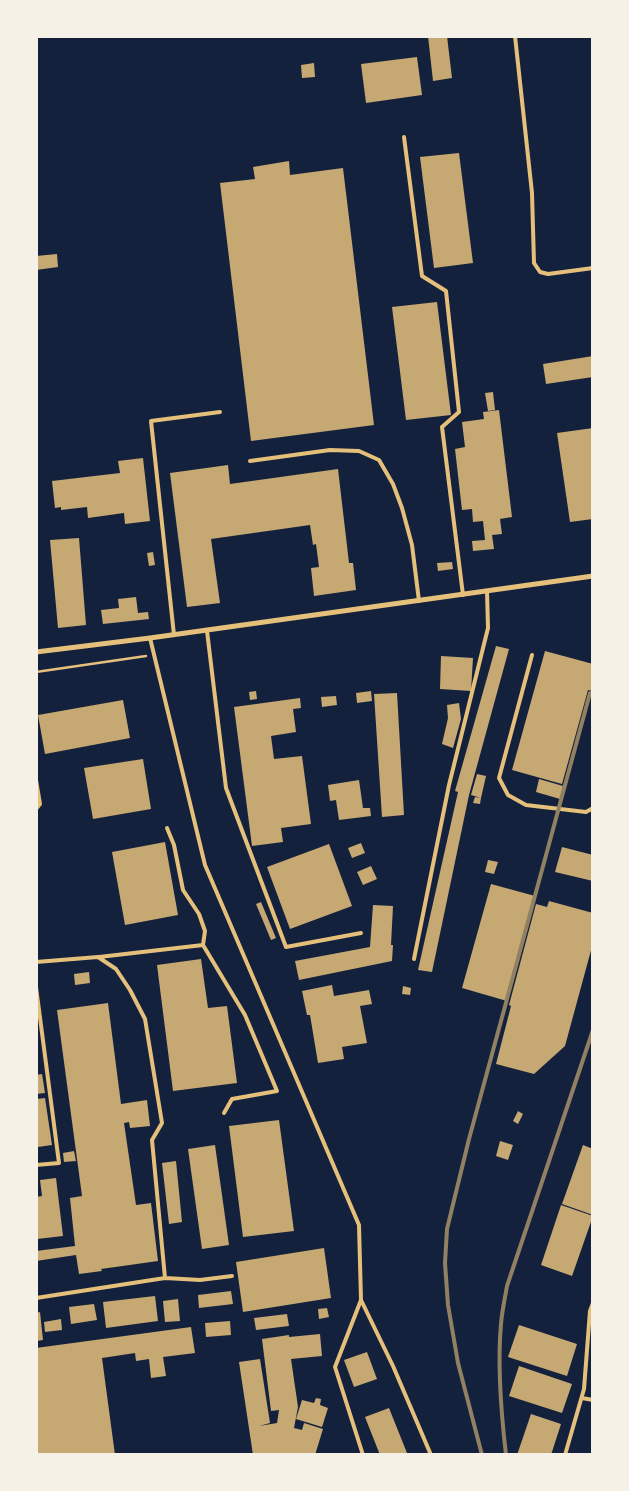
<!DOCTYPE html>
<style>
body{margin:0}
#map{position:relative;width:629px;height:1491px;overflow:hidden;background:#14213d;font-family:Inter,sans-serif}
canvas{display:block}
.frame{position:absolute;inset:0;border:38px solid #f6f1e7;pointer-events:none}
</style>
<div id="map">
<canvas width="629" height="1491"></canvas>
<div class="frame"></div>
</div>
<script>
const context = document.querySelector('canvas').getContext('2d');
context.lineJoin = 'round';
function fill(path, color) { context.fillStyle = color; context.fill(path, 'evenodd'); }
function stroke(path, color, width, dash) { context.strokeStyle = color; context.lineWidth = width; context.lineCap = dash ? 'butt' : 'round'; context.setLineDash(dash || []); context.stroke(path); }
const building = new Path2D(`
 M428 36H447L452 78 433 81Z
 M417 57 422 95 366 103 361 64Z
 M314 63 315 77 302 78 301 65Z
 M459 153 473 263 434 268 420 157Z
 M289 161 290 175 343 168 374 425 251 441 220 183 255 179 253 167Z
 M57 254 58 267 36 270V256Z
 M437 302 451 415 406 420 392 307Z
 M593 356V377L546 384 543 364Z
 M493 392 495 410 488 411 485 393Z
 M499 410 512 517 500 519 502 534 492 535 494 549 473 551 472 541 485 540 483 521 473 522 472 509 462 510 455 449 465 447 462 422 484 419 483 412Z
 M593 428V519L570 522 557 433Z
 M143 458 150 521 125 524 124 513 88 518 87 507 61 510V507L55 508 52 481 120 473 118 461Z
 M228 465 230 484 338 469 349 563H353L356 590 314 596 311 568 319 567 316 544 313 545 310 525 211 539 220 603 187 607 170 473Z
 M79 538 86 625 58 628 50 540Z
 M153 552 155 565 149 566 147 553Z
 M452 562 453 569 438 571 437 563Z
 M136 597 138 613 148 612 149 619 103 624 101 610 119 608 118 599Z
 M496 646 509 649 469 795 432 972 418 970 458 792 455 791Z
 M545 651 593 664V691L588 690 562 784 512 770Z
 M441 656 473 658 471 691 440 689Z
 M256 691 257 699 250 700 249 692Z
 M371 691 372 701 357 703 356 693Z
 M397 693 404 815 382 817 374 694Z
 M336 696 337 705 322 707 321 697Z
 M300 698 301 708 293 709 296 732 271 736 274 759 302 756 311 824 281 828 283 842 252 846 234 707Z
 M123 700 130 738 45 754 38 715Z
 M459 703 461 719 453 748 442 744 448 718 447 705Z
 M143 759 151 809 93 819 84 768Z
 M477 774 486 776 481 798 471 795Z
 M539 779 563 786 560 799 536 792Z
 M359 780 363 808H370L371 816 339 820 336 800 330 801 328 785Z
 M475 797 481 798 480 804 473 803Z
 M165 842 178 915 125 925 112 852Z
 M361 843 365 853 352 858 348 848Z
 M329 844 352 906 290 929 267 867Z
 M562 847 593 855V881L555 872Z
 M488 860 498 862 494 874 485 872Z
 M371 866 377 879 363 885 357 872Z
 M491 884 535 896 507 1001 462 988Z
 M549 901 593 913V943L565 1046 534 1074 496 1064 511 1006 509 1005 536 904 547 907Z
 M261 902 276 938 271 940 256 904Z
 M373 905 393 906 391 945H393L392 961 299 980 295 961 370 947Z
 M201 959 208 1008 227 1006 237 1083 173 1091 157 965Z
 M89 972 90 983 75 985 74 974Z
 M332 985 334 996 369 990 372 1004 360 1006 367 1043 342 1047 344 1059 318 1063 310 1015H307L302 991Z
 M403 986 411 988 410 995 402 994Z
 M108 1003 121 1104 147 1100 150 1126 130 1128 129 1122 124 1123 136 1205 151 1203 158 1261 101 1269 102 1271 79 1274 76 1255 36 1261V1251L75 1246 70 1198 82 1196 57 1010Z
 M42 1074 45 1093 36 1094V1075Z
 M45 1098 52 1145 38 1147 36 1132V1099Z
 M518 1111 523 1114 518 1124 513 1121Z
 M279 1120 294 1231 243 1237 229 1126Z
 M500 1141 513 1145 508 1160 496 1156Z
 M215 1145 229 1245 202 1249 188 1149Z
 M583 1145 593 1149V1215L562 1204Z
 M74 1151 76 1161 64 1162 63 1153Z
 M176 1161 182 1222 169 1224 162 1163Z
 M56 1178 63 1236 37 1239 36 1197 42 1196 40 1180Z
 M561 1205 593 1216 572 1276 541 1265Z
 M324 1248 331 1298 243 1312 236 1262Z
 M231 1291 233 1304 199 1308 198 1295Z
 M155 1296 158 1321 106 1328 103 1302Z
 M178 1299 180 1321 165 1322 163 1301Z
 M94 1304 97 1320 71 1324 69 1307Z
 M327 1308 329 1317 319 1319 318 1309Z
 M40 1312 43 1340 36 1341V1313Z
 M287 1314 289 1326 256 1330 254 1318Z
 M61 1319 62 1330 45 1332 44 1322Z
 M230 1321 231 1335 206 1337 205 1323Z
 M519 1325 577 1344 567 1376 508 1357Z
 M191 1327 195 1353 163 1357 166 1376 151 1378 149 1359 136 1361 135 1353 102 1358 115 1455H36V1348Z
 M320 1334 322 1356 291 1359 298 1407 294 1428 302 1430 304 1423 323 1429 315 1455H253L239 1362 260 1359 270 1423 259 1426 277 1423 279 1410 271 1411 262 1339 289 1335V1337Z
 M367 1352 377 1379 354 1387 344 1360Z
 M519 1366 572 1384 562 1413 509 1396Z
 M316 1398 321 1399 320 1405 328 1408 322 1427 296 1419 302 1400 314 1403Z
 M389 1408 407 1453 403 1455H380L365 1417Z
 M531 1414 561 1424 551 1455H517Z`);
const path = new Path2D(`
 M36 672 146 656`);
const service = new Path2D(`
 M515 36 532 193 534 263 540 272 548 274 593 268
 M404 137 422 276 446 291 459 412 442 427 463 595
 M250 461 330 450 359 451 379 460 393 484 402 508 412 545 419 601
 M207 631 226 788 286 947 361 933
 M174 635 151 421 220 412
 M150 638 205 865 359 1225 361 1300 335 1367 363 1455
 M532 655 499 778 508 795 526 805 586 812 593 808
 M36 780 40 804 36 809
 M167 828 174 845 183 890 199 914 205 931 203 945
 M99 957 203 945 245 1015 277 1091 232 1099 224 1113
 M414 959 449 785 488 628 487 591
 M36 962 98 957 116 969 130 990 145 1019 162 1123 152 1140 165 1278
 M36 987 59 1163 36 1165
 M36 1298 165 1278 200 1280 232 1276
 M361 1300 393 1366 431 1455
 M582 1398 593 1400
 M565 1455 584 1389 590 1311 593 1303`);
const minor = new Path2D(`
 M36 652 150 638 593 576`);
const rail = new Path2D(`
 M482 1455 458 1363 448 1305 445 1263 447 1229 469 1139 590 693
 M506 1455C501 1412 497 1367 501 1324 502 1311 505 1298 507 1286L593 1030`);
fill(building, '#c6a872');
stroke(path, '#e5c07b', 2.5);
stroke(service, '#e5c07b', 4);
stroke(minor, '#e5c07b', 5);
stroke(rail, '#918062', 4);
</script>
